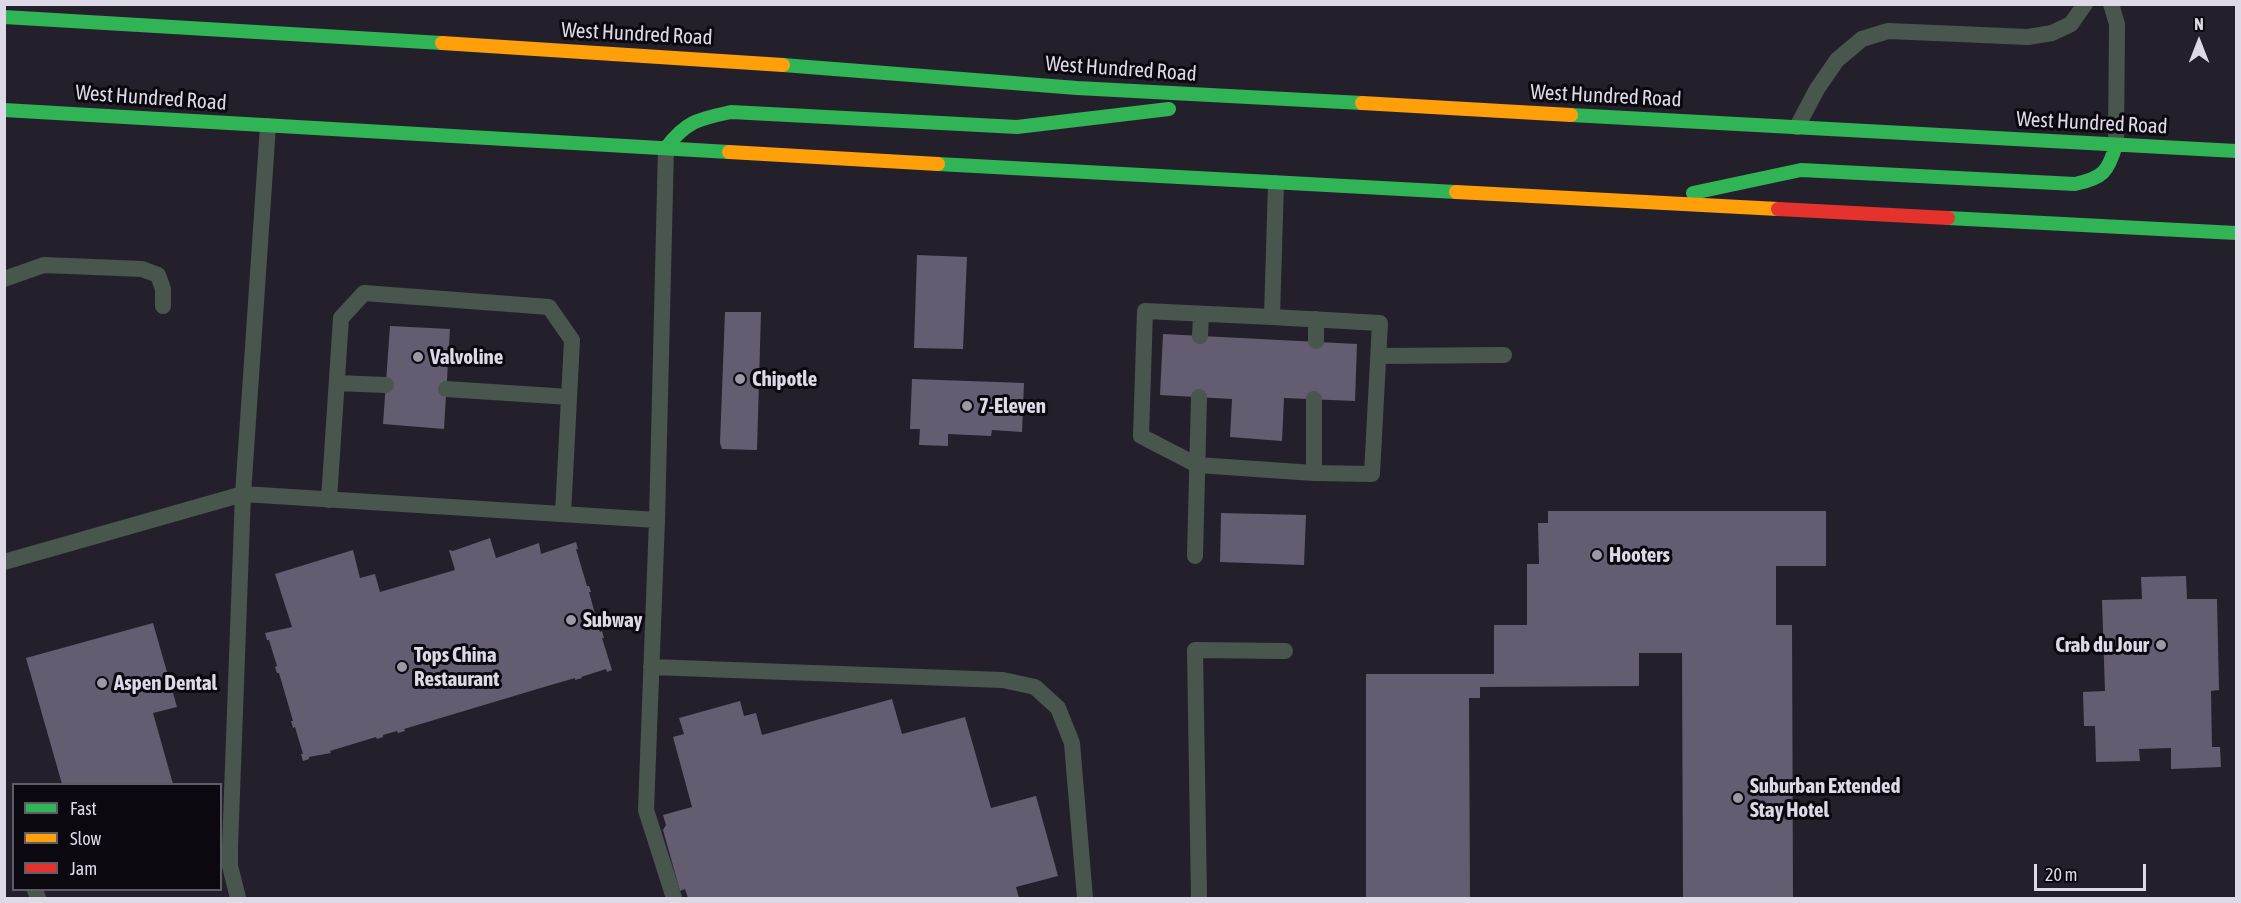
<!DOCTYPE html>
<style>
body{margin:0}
#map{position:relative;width:2241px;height:903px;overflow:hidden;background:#24202b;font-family:"Asap Condensed",sans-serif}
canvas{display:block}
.frame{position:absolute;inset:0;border:6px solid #ded9e7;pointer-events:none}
.legend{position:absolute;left:12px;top:783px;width:210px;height:108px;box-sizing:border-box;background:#0b0810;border:2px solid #5f5c66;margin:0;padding:8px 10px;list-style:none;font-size:18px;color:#ded9e7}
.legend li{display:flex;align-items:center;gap:12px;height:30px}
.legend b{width:30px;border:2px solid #5f5c66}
.north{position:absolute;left:2169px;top:12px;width:60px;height:60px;-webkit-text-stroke:4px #0b0810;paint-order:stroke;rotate:0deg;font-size:16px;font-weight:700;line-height:24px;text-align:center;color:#ded9e7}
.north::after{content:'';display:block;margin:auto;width:21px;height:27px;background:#ded9e7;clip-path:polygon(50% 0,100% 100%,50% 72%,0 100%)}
.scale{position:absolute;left:2034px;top:864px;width:112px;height:27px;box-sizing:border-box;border:3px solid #ded9e7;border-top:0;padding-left:8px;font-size:18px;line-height:21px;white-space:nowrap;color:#ded9e7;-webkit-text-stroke:4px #0b0810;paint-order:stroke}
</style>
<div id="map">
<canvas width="2241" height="903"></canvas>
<div class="frame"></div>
<ul class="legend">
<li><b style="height:8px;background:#30b455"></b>Fast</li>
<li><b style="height:8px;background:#ff9f0a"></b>Slow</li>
<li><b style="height:8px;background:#e5322d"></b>Jam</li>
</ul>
<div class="north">N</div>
<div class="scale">20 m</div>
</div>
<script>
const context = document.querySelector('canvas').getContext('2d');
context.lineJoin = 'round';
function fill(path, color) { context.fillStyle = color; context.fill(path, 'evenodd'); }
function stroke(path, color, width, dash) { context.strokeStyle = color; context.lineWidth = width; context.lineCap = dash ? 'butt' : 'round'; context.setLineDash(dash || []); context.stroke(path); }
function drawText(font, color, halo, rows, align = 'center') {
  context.font = font + ' "Asap Condensed",sans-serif'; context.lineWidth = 6; context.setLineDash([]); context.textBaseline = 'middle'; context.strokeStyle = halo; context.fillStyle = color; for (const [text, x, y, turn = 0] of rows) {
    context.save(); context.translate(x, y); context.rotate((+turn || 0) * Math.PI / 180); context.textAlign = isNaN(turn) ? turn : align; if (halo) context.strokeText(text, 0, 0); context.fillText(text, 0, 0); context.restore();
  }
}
const building = new Path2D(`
 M917 255 967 257 963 349 914 348Z
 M725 312H761L757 450 722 449 720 443Z
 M390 326 450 329 444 429 383 424Z
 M1163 334 1357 344 1355 401 1284 398 1282 441 1230 437 1232 399 1160 395Z
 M912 379 1024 383 1022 432 992 430 991 436 948 434V446L919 445 920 429H910Z
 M1548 511H1826V566H1776V625H1792L1793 898H1683L1682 653H1639V686L1480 687V698H1469L1470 898H1366V674H1494V625H1527V564H1539L1538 523H1548Z
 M1221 513 1306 515 1304 565 1220 562Z
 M490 538 496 558 539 543 541 554 576 542 578 549H576L587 586H589L591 592H589L600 632 602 631 604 638H602L612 670 607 672 606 669 581 677 582 678 575 680V678L544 687 404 729 405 731 398 733 397 731 383 735V737L377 739 376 737 330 751 331 753 309 757V759L303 761 301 754H303L295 727 293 728 291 721H293L279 673H277L275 667 277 666 269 640H267L265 633 292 627 275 574 353 550 360 578 375 574 380 592 455 570 449 550 453 551Z
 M2186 576 2187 599H2217L2219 690 2211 691 2212 747H2220L2221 767 2171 769V748L2139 749 2140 761 2096 762 2095 726H2084L2083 692 2105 691 2102 600 2142 599 2141 577Z
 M153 623 177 707 153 713 173 784H62L26 658Z
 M892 699 902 734 965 717 991 808 1036 796 1058 876 1016 887 1019 898H688L685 889 680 891 663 830 666 825 663 815 692 807 673 737 684 734 679 718 740 701 744 716 756 713 762 735Z`);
const lane = new Path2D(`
 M2111 4 2117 24 2116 145
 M1797 127 1817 89 1837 60 1862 39 1888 31 2028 37 2052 33 2071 24 2085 4
 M666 148 657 520 646 810 674 898
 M4 279 44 265 142 269 158 275 163 289V306
 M1272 317 1145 311 1141 436 1197 465 1314 473 1372 474 1380 323 1272 317 1276 183
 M1316 319V341
 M1200 336 1201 314
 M1379 356 1504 355
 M337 383 386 385
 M446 389 569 397
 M1314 399V473
 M329 500 341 318 364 293 549 307 572 340 563 514
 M1195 556 1199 397
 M4 562 243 494 657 520
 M651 667 1003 680 1035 687 1058 708 1072 743 1085 898
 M35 890 38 898
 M238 898 230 866V847L243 494 268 126
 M1199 898 1195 650 1285 651`);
const fast = new Path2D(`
 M4 17 442 43
 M783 65 1077 88 1362 103
 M4 110 729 152
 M1571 115 2236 151
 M666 148C686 121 699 119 731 112L1017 127 1169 109
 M938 164 1456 192
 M1693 193 1801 170 2075 184C2103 178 2108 172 2116 145
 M1948 218 2236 233`);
const slow = new Path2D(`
 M442 43 783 65
 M1362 103 1571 115
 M729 152 938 164
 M1456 192 1778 209`);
const jam = new Path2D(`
 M1778 209 1948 218`);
const markers = [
 [418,357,6,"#9d98a5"],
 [740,379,6,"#9d98a5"],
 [967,406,6,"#9d98a5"],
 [1597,555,6,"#9d98a5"],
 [571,620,6,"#9d98a5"],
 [2161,645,6,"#9d98a5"],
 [402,667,6,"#9d98a5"],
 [102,683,6,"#9d98a5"],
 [1738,798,6,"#9d98a5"]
];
const streetNames = [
 ["West Hundred Road",637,34,3],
 ["West Hundred Road",1121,69,4],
 ["West Hundred Road",1606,96,3],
 ["West Hundred Road",151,98,4],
 ["West Hundred Road",2092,123,3]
];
const poiNames = [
 ["Valvoline",430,357],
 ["Chipotle",752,379],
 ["7-Eleven",979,406],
 ["Hooters",1609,555],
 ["Subway",583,620],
 ["Crab du Jour",2149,645,"right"],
 ["Tops China",414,655],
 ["Restaurant",414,679],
 ["Aspen Dental",114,683],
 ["Suburban Extended",1750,786],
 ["Stay Hotel",1750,810]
];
fill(building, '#645c70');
stroke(lane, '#48564e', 16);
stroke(fast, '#30b455', 14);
stroke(slow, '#ff9f0a', 14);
stroke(jam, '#e5322d', 14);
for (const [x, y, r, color] of markers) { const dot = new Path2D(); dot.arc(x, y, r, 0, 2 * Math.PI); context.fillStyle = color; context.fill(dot); stroke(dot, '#0b0810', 2); }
drawText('21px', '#ded9e7', '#0b0810', streetNames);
drawText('bold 21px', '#ded9e7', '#0b0810', poiNames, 'left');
</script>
